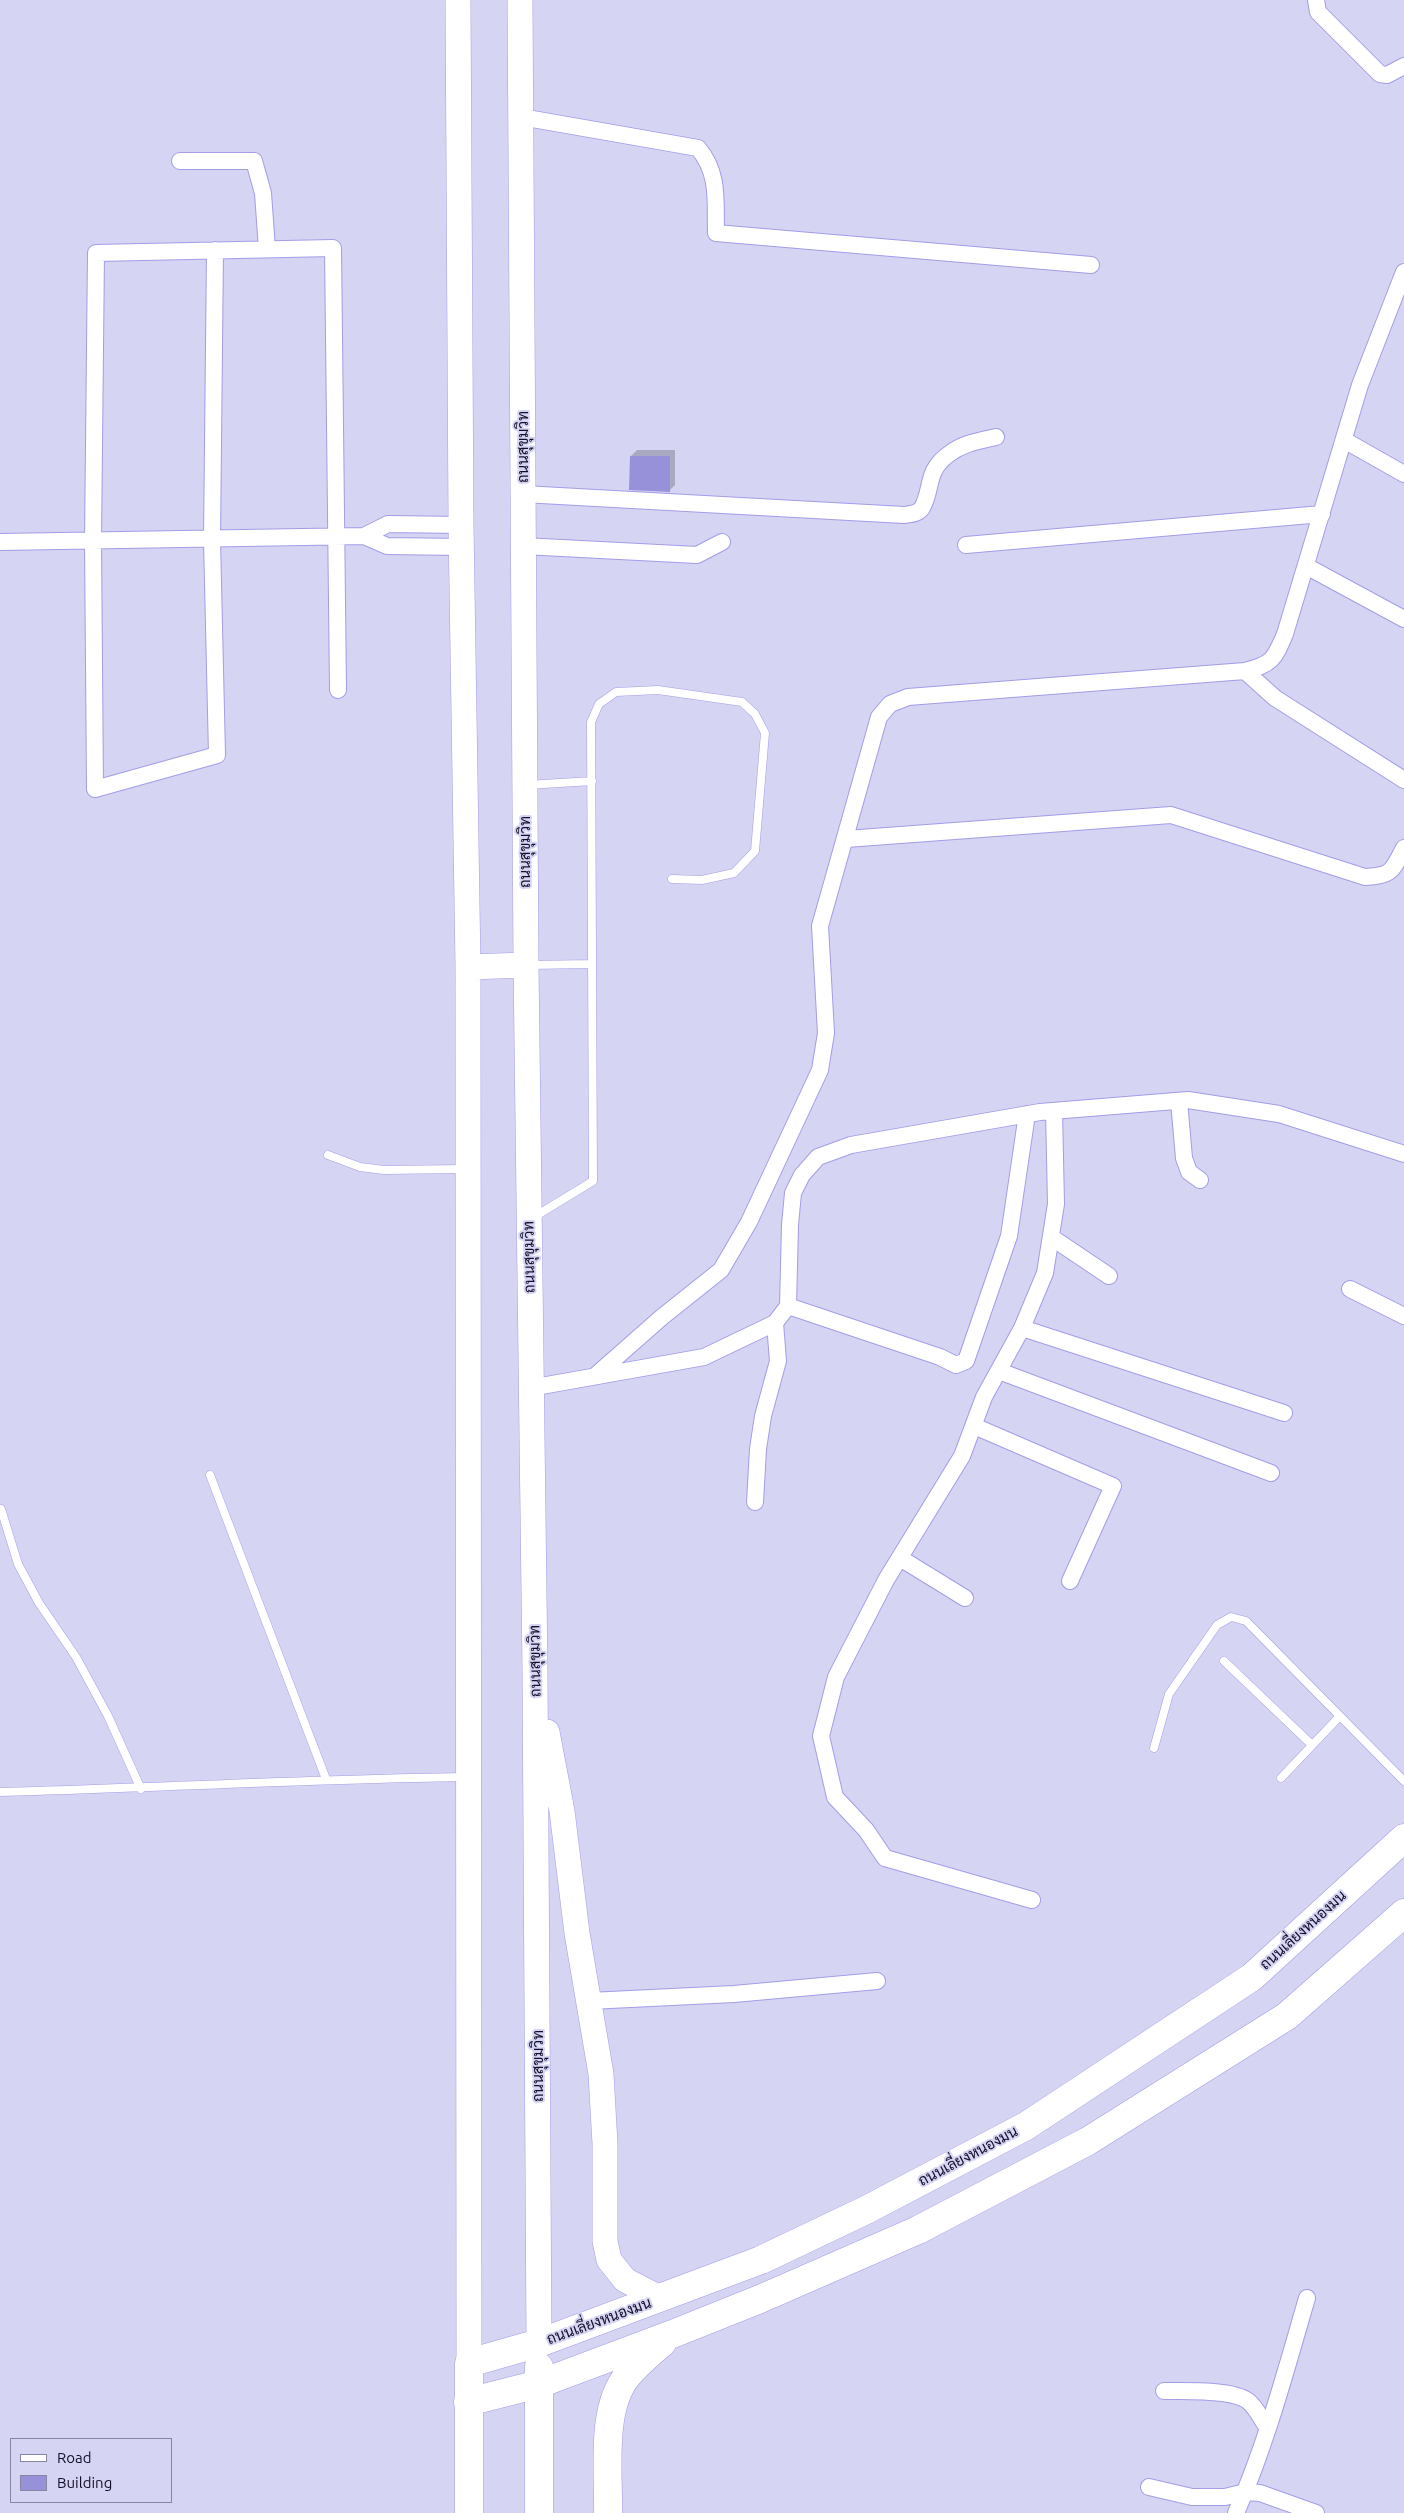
<!DOCTYPE html>
<meta charset="utf-8">
<style>
body{margin:0}
#map{position:relative;width:1404px;height:2513px;overflow:hidden;background:#d5d4f3;font-family:Ubuntu,sans-serif}
canvas{display:block}
.legend{position:absolute;left:10px;top:2438px;width:162px;height:65px;box-sizing:border-box;background:#d5d4f3;border:1px solid #8785a2;margin:0;padding:6px 9px;list-style:none;font-size:15px;color:#120e29}
.legend li{display:flex;align-items:center;gap:10px;height:25px}
.legend b{width:25px;border:1px solid #8785a2}
</style>
<div id="map">
<canvas width="1404" height="2513"></canvas>
<ul class="legend">
<li><b style="height:6px;background:#fff"></b>Road</li>
<li><b style="height:14px;background:#9791da"></b>Building</li>
</ul>
</div>
<script>
const context = document.querySelector('canvas').getContext('2d');
context.lineJoin = 'round';
function fill(path, color) { context.fillStyle = color; context.fill(path, 'evenodd'); }
function stroke(path, color, width, dash) { context.strokeStyle = color; context.lineWidth = width; context.lineCap = dash ? 'butt' : 'round'; context.setLineDash(dash || []); context.stroke(path); }
function drawText(font, color, halo, rows, align = 'center') {
  context.font = font + ' Ubuntu,Sarabun,sans-serif'; context.lineWidth = 4; context.setLineDash([]); context.textBaseline = 'middle'; context.strokeStyle = halo; context.fillStyle = color; for (const [text, x, y, turn = 0] of rows) {
    context.save(); context.translate(x, y); context.rotate((+turn || 0) * Math.PI / 180); context.textAlign = isNaN(turn) ? turn : align; if (halo) context.strokeText(text, 0, 0); context.fillText(text, 0, 0); context.restore();
  }
}
const shadow = new Path2D(`
 M637 450H675V485L669 491 631 456Z`);
const building = new Path2D(`
 M630 456H670V492L629 490Z`);
const lane = new Path2D(`
 M527 785 592 781
 M528 965 591 964
 M328 1155 360 1167 384 1170 464 1169
 M534 1217 593 1181 591 722 599 704 616 692 658 690 742 702 755 714 765 733 755 851 734 873 702 880 672 879
 M210 1475 326 1779
 M1 1509 18 1564 39 1603 76 1657 108 1716 141 1789
 M1224 1661 1311 1744
 M1154 1748 1169 1694 1217 1625 1231 1617 1246 1621 1404 1781
 M1281 1778 1340 1716
 M0 1792C155 1788 309 1779 464 1777`);
const street = new Path2D(`
 M1316 0 1318 12 1380 74 1387 75 1404 66
 M521 117 698 148C720 174 715 202 716 233L1091 265
 M180 161H254L263 193 267 249
 M215 250 212 540 217 755 95 789 93 541 96 253C175 251 254 249 333 248L338 690
 M1344 440 1404 474
 M523 494 904 515C910 514 918 514 922 508 933 489 925 471 949 454 963 443 979 441 996 437
 M364 536 388 524 461 525
 M0 542 364 536 387 546 462 547
 M966 545 1322 514
 M523 546 697 555 722 542
 M1306 566 1404 619
 M1245 671 1275 698 1404 780
 M846 839 1171 815 1365 877C1392 876 1392 871 1404 848
 M1179 1101 1184 1158 1189 1172 1200 1180
 M1051 1237 1109 1276
 M1350 1289 1404 1316
 M788 1306 940 1357 956 1365 966 1361 1009 1236 1027 1114
 M1022 1328 1284 1413
 M999 1371 1271 1473
 M595 1376 662 1317 721 1270 749 1222 820 1070 826 1033 820 926 879 717 890 704 908 697 1245 671C1272 664 1274 660 1285 634L1360 385 1404 272
 M530 1388 704 1357 775 1323 788 1306 790 1225 793 1193 802 1175 818 1157 851 1145 1040 1112 1188 1100 1279 1114 1404 1154
 M974 1426 1113 1486 1070 1581
 M755 1502 758 1449 763 1416 778 1361 775 1323
 M900 1558 965 1598
 M1032 1900 885 1858 866 1830 835 1797 821 1736 836 1677 886 1580 962 1456 984 1397 1022 1328 1045 1273 1056 1204 1054 1111
 M589 2001 734 1994 877 1981
 M1164 2391C1184 2391 1233 2389 1248 2401 1256 2407 1261 2419 1267 2427
 M1149 2487 1192 2497H1225L1245 2492 1260 2493 1316 2513
 M1236 2513C1266 2445 1286 2370 1307 2298`);
const primary = new Path2D(`
 M458 0 461 525 468 967 469 2363
 M520 0 526 965 535 1671 539 2343
 M468 967 526 965
 M547 1732 562 1811 577 1933 601 2074 605 2144V2241L609 2260 625 2280 660 2298`);
const highway = new Path2D(`
 M468 2402 539 2384 675 2333 760 2299 918 2230 1088 2141 1287 2016 1404 1913
 M469 2513V2363L539 2343 761 2260 866 2210 1026 2126 1252 1977 1404 1838
 M539 2513V2367
 M608 2513C609 2472 600 2408 628 2375 638 2363 650 2353 662 2343`);
const streetNames = [
 ["ถนนสุขุมวิท",523,447,-90],
 ["ถนนสุขุมวิท",525,852,-90],
 ["ถนนสุขุมวิท",529,1257,-91],
 ["ถนนสุขุมวิท",535,1661,-91],
 ["ถนนเลี่ยงหนองมน",1303,1930,-42],
 ["ถนนสุขุมวิท",538,2066,-90],
 ["ถนนเลี่ยงหนองมน",968,2156,-28],
 ["ถนนเลี่ยงหนองมน",599,2321,-20]
];
fill(shadow, '#0003');
fill(building, '#9791da');
stroke(lane, '#a39de7', 9);
stroke(street, '#a39de7', 18);
stroke(primary, '#a39de7', 26);
stroke(highway, '#a39de7', 29);
stroke(lane, '#fff', 8);
stroke(street, '#fff', 16);
stroke(primary, '#fff', 25);
stroke(highway, '#fff', 28);
drawText('15px', '#120e29', '#d5d4f3', streetNames);
</script>
